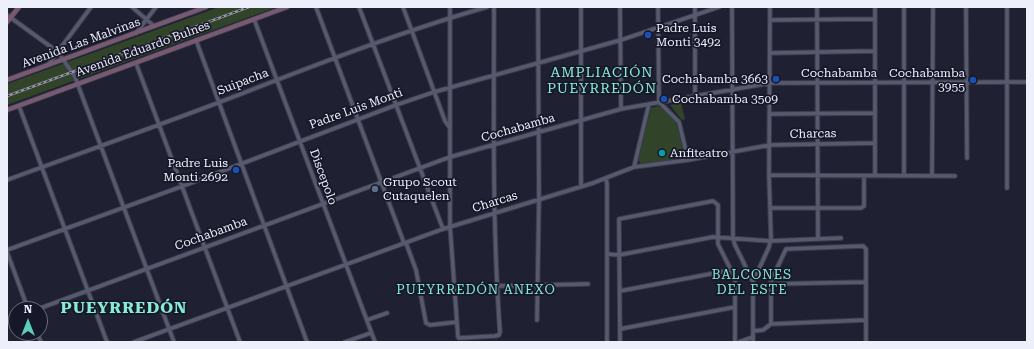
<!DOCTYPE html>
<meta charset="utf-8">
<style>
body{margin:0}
#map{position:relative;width:1034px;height:349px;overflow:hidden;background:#1f2132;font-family:"Roboto Serif",serif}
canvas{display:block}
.frame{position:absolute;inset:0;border:8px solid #edeffb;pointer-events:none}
.north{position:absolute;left:8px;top:301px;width:40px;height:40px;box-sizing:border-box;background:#161728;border:1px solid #6c6d7c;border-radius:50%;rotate:0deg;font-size:11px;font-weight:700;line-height:16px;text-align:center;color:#edeffb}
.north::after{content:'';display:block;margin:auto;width:14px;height:18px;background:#5eceb8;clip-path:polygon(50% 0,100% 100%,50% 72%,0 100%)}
</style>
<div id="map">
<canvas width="1034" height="349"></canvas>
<div class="frame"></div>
<div class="north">N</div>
</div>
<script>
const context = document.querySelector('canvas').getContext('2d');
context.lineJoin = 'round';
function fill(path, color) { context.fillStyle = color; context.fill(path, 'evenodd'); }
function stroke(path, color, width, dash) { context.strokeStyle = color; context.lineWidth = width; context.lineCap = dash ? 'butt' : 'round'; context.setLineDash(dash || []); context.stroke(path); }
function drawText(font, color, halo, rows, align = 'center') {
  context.font = font + ' "Roboto Serif",serif'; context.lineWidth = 3.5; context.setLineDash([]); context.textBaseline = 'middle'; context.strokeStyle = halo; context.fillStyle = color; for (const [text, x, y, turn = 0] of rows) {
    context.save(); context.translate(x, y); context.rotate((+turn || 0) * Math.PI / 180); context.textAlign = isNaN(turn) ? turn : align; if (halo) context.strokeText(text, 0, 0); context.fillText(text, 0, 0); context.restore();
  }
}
const green = new Path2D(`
 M219 7H277L7 105V84Z
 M681 103 685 119 682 120 670 105Z
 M659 106 676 121 684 155 682 159 641 164 638 160 651 108Z`);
const street = new Path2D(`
 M132 7 154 26
 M316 7 404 243
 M359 7 443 229
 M403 7 445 121 450 128
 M450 7V226L458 337 459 338 495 336 499 335 500 332C492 224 494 115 494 7
 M581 7V186
 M620 7 621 109
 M658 7 659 102 679 122 688 160
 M732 7 733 239 735 245 753 282
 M817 7 818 239
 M875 7V176
 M904 7V176
 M966 7 967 158
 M1007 7V188
 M7 15 58 52 75 77 174 342
 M254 19 375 342
 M770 20 875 19
 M136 33 156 7
 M196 40 307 342
 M770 53 875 51
 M136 63 240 342
 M48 65 91 7
 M695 96V7
 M19 106 107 342
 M770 114 875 113
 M634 167 649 104
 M769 175 955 176
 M932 176 933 7
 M606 178 607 184V342
 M7 180C78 154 149 129 220 102 308 68 396 33 487 7
 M770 208H861L864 206V176
 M406 243 416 270 426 323 430 325 457 322
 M7 250 183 186 396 105 434 92 621 40 719 7
 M7 252 28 309
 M607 254 619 255 713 237 770 241 841 238
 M771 284 866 282V342
 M496 286 588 284
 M620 291 731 270
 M38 309 450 157 621 109 770 83 1027 82
 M7 320 16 317
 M367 320 387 313
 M537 320 539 199 538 7
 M771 324V281L786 249 863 246 866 249V282
 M620 329 735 307
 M753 331 763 330 771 324 866 320
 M37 333 41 342
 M134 342 443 229 593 183 634 167 688 160 770 145 875 143
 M345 342 371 333
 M620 342 619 219 713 201 718 205V244L735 278V342
 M739 342 753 337
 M753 342V282L769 247 771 238 769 175 770 7`);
const secondary = new Path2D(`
 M7 22 19 7
 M7 80 206 7
 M7 110 287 7`);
const rail = new Path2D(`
 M7 96 249 7`);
const markers = [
 [648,35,4,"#1a4fb4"],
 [776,79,4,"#1a4fb4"],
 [973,80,4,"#1a4fb4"],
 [664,99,4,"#1a4fb4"],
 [662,153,4,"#0f9aa8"],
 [236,170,4,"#1a4fb4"],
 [375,189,4,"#5c6f8a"]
];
const poiNames = [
 ["Padre Luis",656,28],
 ["Monti 3492",656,42],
 ["Cochabamba",965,73,"right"],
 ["3955",965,87,"right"],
 ["Cochabamba 3663",768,79,"right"],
 ["Cochabamba 3509",672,99],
 ["Anfiteatro",670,153],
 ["Padre Luis",228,163,"right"],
 ["Monti 2692",228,177,"right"],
 ["Grupo Scout",383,182],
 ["Cutaquelen",383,196]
];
const streetNames = [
 ["Avenida Las Malvinas",81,43,-20],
 ["Avenida Eduardo Bulnes",143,49,-20],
 ["Cochabamba",839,73],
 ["Suipacha",243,82,-21],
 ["Padre Luis Monti",356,109,-20],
 ["Cochabamba",518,128,-16],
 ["Charcas",813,134,-1],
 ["Discepolo",323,177,70],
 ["Charcas",495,202,-17],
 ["Cochabamba",211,234,-20]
];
const neighbourhoodNames = [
 ["BALCONES",752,275],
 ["DEL ESTE",752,290],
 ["PUEYRREDÓN ANEXO",476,290]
];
const quarterNames = [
 ["AMPLIACIÓN",602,73],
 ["PUEYRREDÓN",602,89]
];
const districtNames = [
 ["PUEYRREDÓN",124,308]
];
fill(green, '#314429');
stroke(street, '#3b3c4b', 5.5);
stroke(secondary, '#3b3c4b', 6);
stroke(street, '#57596e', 3.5);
stroke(secondary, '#775972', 4.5);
stroke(rail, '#9294a2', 2.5);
stroke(rail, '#161728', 1, [3]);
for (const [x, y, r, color] of markers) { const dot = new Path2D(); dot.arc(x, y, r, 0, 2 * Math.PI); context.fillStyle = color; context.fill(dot); stroke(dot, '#161728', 1.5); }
drawText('12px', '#edeffb', '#161728', poiNames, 'left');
drawText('12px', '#edeffb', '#161728', streetNames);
context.letterSpacing = '1px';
drawText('13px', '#86ead4', '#161728', neighbourhoodNames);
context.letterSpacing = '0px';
context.letterSpacing = '1px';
drawText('14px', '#86ead4', '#161728', quarterNames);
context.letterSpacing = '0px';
context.letterSpacing = '1px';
drawText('bold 16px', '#86ead4', '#161728', districtNames);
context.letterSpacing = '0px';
</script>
